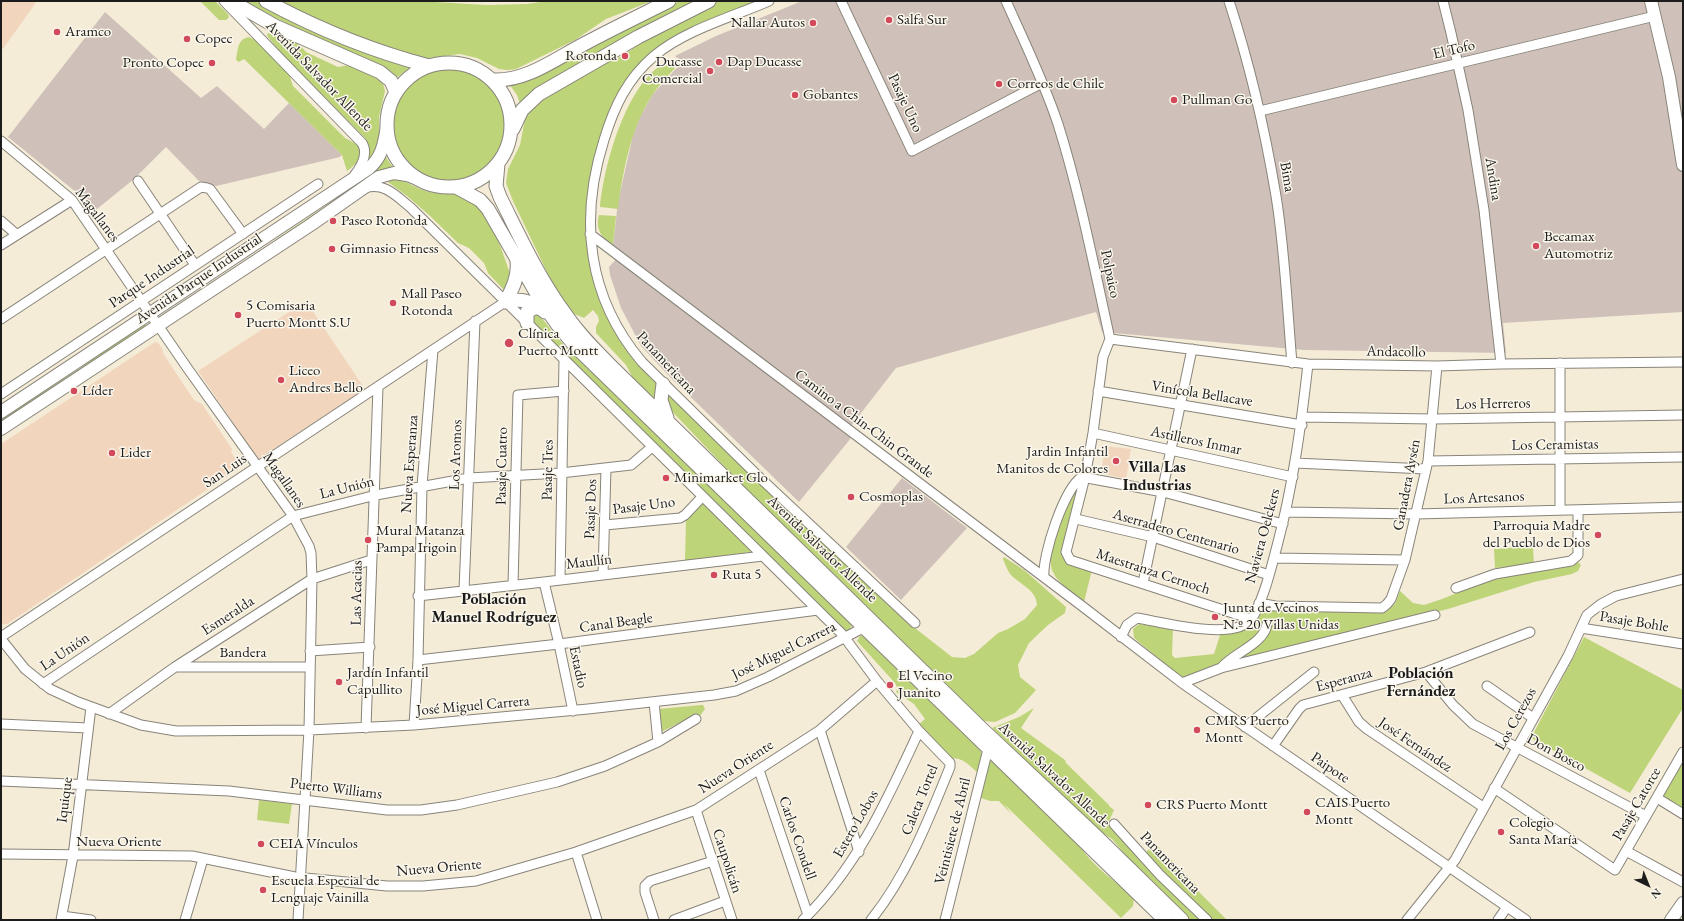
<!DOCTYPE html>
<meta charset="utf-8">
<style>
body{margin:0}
#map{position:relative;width:1684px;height:921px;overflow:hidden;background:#f5ecd7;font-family:"EB Garamond",serif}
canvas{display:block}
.frame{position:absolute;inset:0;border:2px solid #1c1c1c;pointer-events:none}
.north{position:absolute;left:1628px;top:865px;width:40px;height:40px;-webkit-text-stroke:3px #fbf7ec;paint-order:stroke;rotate:137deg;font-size:11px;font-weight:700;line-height:16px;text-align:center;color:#1c1c1c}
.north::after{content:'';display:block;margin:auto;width:14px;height:18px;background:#1c1c1c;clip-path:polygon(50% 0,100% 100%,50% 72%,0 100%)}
</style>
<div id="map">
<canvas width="1684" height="921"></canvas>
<div class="frame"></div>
<div class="north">N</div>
</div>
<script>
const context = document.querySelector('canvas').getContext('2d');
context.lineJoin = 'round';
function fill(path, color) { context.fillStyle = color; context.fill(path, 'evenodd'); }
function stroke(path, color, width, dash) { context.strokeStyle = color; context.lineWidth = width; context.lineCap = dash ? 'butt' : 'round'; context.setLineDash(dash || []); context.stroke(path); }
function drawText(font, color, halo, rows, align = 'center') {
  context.font = font + ' "EB Garamond",serif'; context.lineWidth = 3; context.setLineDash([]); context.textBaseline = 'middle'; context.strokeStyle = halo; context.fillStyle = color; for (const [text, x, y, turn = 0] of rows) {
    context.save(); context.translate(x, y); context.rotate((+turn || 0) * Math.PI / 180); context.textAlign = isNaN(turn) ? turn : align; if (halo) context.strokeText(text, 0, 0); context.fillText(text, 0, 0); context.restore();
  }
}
const built = new Path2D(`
 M1 1H37L3 49 1 48Z
 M306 301 365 389 258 459 198 371Z
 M155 342 158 343 162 348 164 355 194 400 202 404 232 449 231 452 241 467 7 624H3L1 621V444Z
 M1105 446 1131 449 1126 479 1101 473Z`);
const industrial = new Path2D(`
 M802 1H1683V312L1503 323 1506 353 1304 350 1102 332 1096 312 896 368 851 426 617 250 613 245 618 202 633 135 640 117 652 95 682 62 675 56 716 36Z
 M105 12 201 98 217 86 264 129 289 103 342 155 340 157 216 186 199 181 166 147 134 179 92 213 82 197 8 137Z
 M617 258 851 438 799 502 670 377 641 346 621 308 610 275 609 267Z
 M902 478 967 528 901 600 846 547Z`);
const green = new Path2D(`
 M200 1H215L228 14 229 17 226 20H219Z
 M244 1H257L267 7 412 66 396 78 392 72 380 65 301 31Z
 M275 1H417L487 5 527 4 547 1H652L606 19 575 40 516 69 508 70 499 69 477 58 460 54 429 58H414L340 32Z
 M680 1H698L608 46 573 67 521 107 517 95 509 84 553 66Z
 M717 1H760C740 9 714 17 695 28 682 35 668 50 656 60 644 70 630 78 621 89 610 101 605 125 600 140 579 203 581 271 614 330 625 351 642 368 658 384L657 402 634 380 626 365 596 333V327L599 321 598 316 593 310 584 318 572 313 564 303 555 289 513 201 506 183 508 169 520 145 525 119 537 102 598 65 620 57 631 50 645 38Z
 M268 33 298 43 306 52 338 67 349 65 378 78 383 84 385 91 379 117V141L378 149 364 167 369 151 365 138 281 53 268 37 267 35Z
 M249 37 257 41 289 74 293 86 345 138 360 146C361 158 357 164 347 171L342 155 244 59 239 62 236 60C238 50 237 39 249 37Z
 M666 62 675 68C667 77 659 85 653 94 631 127 623 170 618 209L600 207C604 165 626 83 666 62Z
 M393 125a57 57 0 1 1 114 0a57 57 0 1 1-114 0Z
 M385 156 394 169 380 171 275 243V240L339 197Z
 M398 178C408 183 418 189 429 192 439 194 451 192 460 196 492 208 499 244 510 273V280L504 290 488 273 484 263 469 248 458 243 429 215 407 196 388 182 387 180Z
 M599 215 616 216 613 245 617 249C605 240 594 232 599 215Z
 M530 313 539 314C554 335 577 361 598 377L833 605 852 625 850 630H845L530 320Z
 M144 323 148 327 1 425V420L7 415 82 367 89 360Z
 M668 394 844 563 915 628 952 657 965 658 974 654 998 633 1008 629 1025 619 1037 605C1036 589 1020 585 1010 574 1007 569 1005 564 1003 559L1004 557 1024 570 1066 607 1065 613 1048 625 1029 643 1018 665 1020 677 1036 690 1015 713 995 722 984 721 757 501 667 406Z
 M1079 483 1065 551 1092 570 1084 602C1074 593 1059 585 1053 572 1045 559 1062 509 1070 496 1073 491 1076 487 1079 483Z
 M702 502 750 548 751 551 750 552 685 561 686 517Z
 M1533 546 1534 565 1495 568 1494 549Z
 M1578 562 1581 565 1578 571 1572 574 1534 582 1448 609 1231 663 1183 679 1134 638 1133 629 1139 624 1173 629 1172 655 1175 658 1214 654 1220 635C1240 631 1253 632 1262 611L1385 612 1395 604 1400 591 1413 603 1424 605 1442 599 1496 577Z
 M860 636H863L981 751 982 756 979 774C972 768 960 754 951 760L918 725 925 719 914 704 896 692 898 689 895 683 857 641Z
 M1584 637 1683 690V708L1630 793 1531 738Z
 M701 705H703L705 709 699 717 687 719 663 731H661L659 709Z
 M1034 708 1021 728 1065 760 1066 763 1109 805V806L1114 810 1109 821 1111 826 1130 846 1137 857 1202 920H1190L1132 863 1112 839 1098 830 992 728 1019 717Z
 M1683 754V810L1661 797Z
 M990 761H993L1079 844C1091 866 1116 881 1134 898L1133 906 1121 918 1004 804 1012 815 999 801H990L981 798Z
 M259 800 292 804 289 824 257 820Z
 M1155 843 1196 885 1194 887 1227 920H1212L1144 854Z`);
const minor = new Path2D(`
 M224 1 362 143C369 154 361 167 354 176
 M769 1C732 17 685 30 654 56 627 79 614 107 604 140 579 219 587 297 642 362L757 475 915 623
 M841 1 912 151 1042 83
 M1006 1C1024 41 1044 82 1058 124 1080 194 1094 267 1110 339L1103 357 1093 433 1085 477 1066 552 1070 560 1251 619
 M1229 1C1250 65 1265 130 1276 196 1285 251 1287 307 1292 363
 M1443 1 1451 33 1468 110 1484 210 1501 364
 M1260 111 1655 16
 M1 141 72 200 188 369 293 516 309 546 311 553 312 579 309 730 298 920
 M138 181 195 265
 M365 188C385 182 396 196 410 207L842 634 877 681 919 731 950 763V767C928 821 907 875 871 920
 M1 221 17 235
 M590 234 1082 606 1182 683 1526 920
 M1 245 72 200
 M1 319 201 187 207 188 210 189 243 234
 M1110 339 1308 364 1437 366 1501 364 1683 362
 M1560 363V510
 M1098 391 1302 425
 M1 394 318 184
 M1302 417 1433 419 1683 415
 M1093 433 1293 477
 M1428 461 1683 457
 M1295 463 1426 469
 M1286 512 1416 514 1683 507
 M1076 519 1153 537 1269 575
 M605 525 680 518 685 515 702 497
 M1274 558 1405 560
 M603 575 606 468
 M1044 577C1042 556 1064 488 1082 477L1163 492 1283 524
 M560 580 564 360
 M544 582 559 644 573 711
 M1143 583 1192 349
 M513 585 518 395 564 391
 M1456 588 1495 574 1571 561 1578 555V510
 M464 590 475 321
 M418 596 544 582 763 556
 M1259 603 1275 606 1382 608 1387 604 1391 599 1405 560 1428 461 1437 366
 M1581 628 1683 644
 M1 637 505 302
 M1121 637 1127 625 1137 618C1166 623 1212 635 1239 627 1245 625 1250 620 1254 615 1265 594 1271 569 1277 546 1293 486 1301 426 1308 364
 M1 639 25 669 50 689 78 702 141 725 176 731 309 730 414 725 588 709 714 695 736 691 768 677 863 628
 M310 651 370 647
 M418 660 559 644 818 610
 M175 667H310
 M1222 667C1235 652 1264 644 1267 624
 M1426 672 1453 705 1473 724 1646 816
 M1182 683 1221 668 1435 615
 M43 684 293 516 376 495 469 478 561 473 631 465 652 447
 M1487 686 1533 718
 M1342 695 1359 722 1367 729 1483 807
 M109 714 175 667 312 579 371 560
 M1 724 88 728
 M414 725 418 660 422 486 433 350
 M1245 727 1314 672
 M366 728C370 614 375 500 378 387
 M820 730 859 852
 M658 742 696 719
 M1273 746 1299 709 1303 705 1426 672 1530 632
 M759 770 808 915
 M1 781 229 791 387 810H421L457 805 557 782 605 766 658 742 654 702
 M1494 788 1615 870 1683 752
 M1657 798 1683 814
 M696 810 732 920
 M1114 824 1160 875 1207 920
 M1626 851 1683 882
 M576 852 597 920
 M1 854 192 856 295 877 387 886H423L476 881 576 852 696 810 820 730 877 681
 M62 916 91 920
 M61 920 73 856 91 707
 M185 920 203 859
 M654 920 645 892V886L650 881 713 861
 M674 920 725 901
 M803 920C858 866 887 800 919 731
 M945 920 988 749
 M1407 920 1455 860 1568 656 1587 615 1601 604 1616 596 1683 579
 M1498 920 1507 907`);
const major = new Path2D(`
 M1651 1 1669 77 1683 165
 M1 412 368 169C382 158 384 144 387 126
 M1 429 312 224 379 177 394 173 407 175 420 180
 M1671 920 1683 903`);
const highway = new Path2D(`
 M231 1 275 26 380 72 391 81 396 92
 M266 1C318 29 372 51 429 66
 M387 125a62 62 0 1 1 124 0a62 62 0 1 1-124 0Z
 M494 80C527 81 555 59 584 44 612 29 641 15 669 1
 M513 129 522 110 539 94 638 37 709 1
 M498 164 496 186 500 197C520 237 539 279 566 315 579 334 595 350 611 366L981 728 1096 836 1182 920
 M456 187 480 200 488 209 541 301 557 324 576 347 1165 920
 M505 302C521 298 532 301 545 312
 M505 302C513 289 519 276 517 261
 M527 323V312L534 308H540
 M663 384 661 400 667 418`);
const markers = [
 [889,20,4,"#d1495b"],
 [813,23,4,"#d1495b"],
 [57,32,4,"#d1495b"],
 [187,39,4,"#d1495b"],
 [625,56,4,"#d1495b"],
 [719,62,4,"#d1495b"],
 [212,63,4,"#d1495b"],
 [710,71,4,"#d1495b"],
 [999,84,4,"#d1495b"],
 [795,95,4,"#d1495b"],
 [1174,100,4,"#d1495b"],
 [333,221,4,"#d1495b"],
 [1536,246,4,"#d1495b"],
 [332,249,4,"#d1495b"],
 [393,303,4,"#d1495b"],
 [238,315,4,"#d1495b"],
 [509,343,5,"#d1495b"],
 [281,380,4,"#d1495b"],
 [74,391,4,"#d1495b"],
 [112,453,4,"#d1495b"],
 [1116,461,4,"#d1495b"],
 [666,478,4,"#d1495b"],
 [851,497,4,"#d1495b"],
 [1598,535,4,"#d1495b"],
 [368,540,4,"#d1495b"],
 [714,575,4,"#d1495b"],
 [1215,617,4,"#d1495b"],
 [339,682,4,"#d1495b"],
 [890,685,4,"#d1495b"],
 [1197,730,4,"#d1495b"],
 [1148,805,4,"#d1495b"],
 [1307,812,4,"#d1495b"],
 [1501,832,4,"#d1495b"],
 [261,844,4,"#d1495b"],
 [263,890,4,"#d1495b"]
];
const poiNames = [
 ["Salfa Sur",897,20],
 ["Nallar Autos",805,23,"right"],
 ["Aramco",65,32],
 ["Copec",195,39],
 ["Rotonda",617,56,"right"],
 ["Ducasse",702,62,"right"],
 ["Comercial",702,79,"right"],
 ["Dap Ducasse",727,62],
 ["Pronto Copec",204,63,"right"],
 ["Correos de Chile",1007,84],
 ["Gobantes",803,95],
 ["Pullman Go",1182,100],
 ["Paseo Rotonda",341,221],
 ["Becamax",1544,237],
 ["Automotriz",1544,254],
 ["Gimnasio Fitness",340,249],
 ["Mall Paseo",401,294],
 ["Rotonda",401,311],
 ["5 Comisaria",246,306],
 ["Puerto Montt S.U",246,323],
 ["Clínica",518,334],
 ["Puerto Montt",518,351],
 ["Liceo",289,371],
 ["Andres Bello",289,388],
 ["Líder",82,391],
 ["Jardin Infantil",1108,452,"right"],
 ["Manitos de Colores",1108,469,"right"],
 ["Lider",120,453],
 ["Minimarket Glo",674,478],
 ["Cosmoplas",859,497],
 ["Parroquia Madre",1590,526,"right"],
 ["del Pueblo de Dios",1590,543,"right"],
 ["Mural Matanza",376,531],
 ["Pampa Irigoin",376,548],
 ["Ruta 5",722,575],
 ["Junta de Vecinos",1223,608],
 ["N.º 20 Villas Unidas",1223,625],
 ["Jardín Infantil",347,673],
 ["Capullito",347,690],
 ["El Vecino",898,676],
 ["Juanito",898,693],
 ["CMRS Puerto",1205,721],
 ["Montt",1205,738],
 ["CAIS Puerto",1315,803],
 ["Montt",1315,820],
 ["CRS Puerto Montt",1156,805],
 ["Colegio",1509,823],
 ["Santa María",1509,840],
 ["CEIA Vínculos",269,844],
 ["Escuela Especial de",271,881],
 ["Lenguaje Vainilla",271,898]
];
const streetNames = [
 ["El Tofo",1454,50,-13],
 ["Avenida Salvador Allende",319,76,46],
 ["Pasaje Uno",905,103,65],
 ["Bima",1287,177,80],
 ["Andina",1493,179,81],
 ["Magallanes",97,215,53],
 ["Polpaico",1110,274,78],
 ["Parque Industrial",152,277,-34],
 ["Avenida Parque Industrial",199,279,-34],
 ["Andacollo",1396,352,1],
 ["Panamericana",666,363,47],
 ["Vinícola Bellacave",1202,394,9],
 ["Los Herreros",1493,404,-1],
 ["Camino a Chin-Chin Grande",864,424,37],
 ["Astilleros Inmar",1196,441,12],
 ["Los Ceramistas",1555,445,-1],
 ["Los Aromos",456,455,-88],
 ["Nueva Esperanza",410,464,-86],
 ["Pasaje Cuatro",502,466,-89],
 ["Pasaje Tres",548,470,-89],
 ["San Luis",225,471,-34],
 ["Magallanes",284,480,55],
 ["Ganadera Aysén",1407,485,-79],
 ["La Unión",347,488,-14],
 ["Los Artesanos",1484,498,-2],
 ["Pasaje Uno",644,506,-7],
 ["Pasaje Dos",591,509,-88],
 ["Aserradero Centenario",1176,532,16],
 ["Naviera Oelckers",1263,536,-75],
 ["Avenida Salvador Allende",822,549,44],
 ["Maullín",589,562,-7],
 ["Maestranza Cernoch",1153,572,18],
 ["Las Acacias",357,593,-89],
 ["Esmeralda",228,616,-33],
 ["Pasaje Bohle",1634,622,9],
 ["Canal Beagle",616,623,-8],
 ["José Miguel Carrera",784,651,-26],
 ["La Unión",65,652,-34],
 ["Bandera",243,653],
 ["Estadio",578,667,78],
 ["Esperanza",1344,680,-15],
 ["José Miguel Carrera",473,706,-5],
 ["Los Cerezos",1516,719,-61],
 ["José Fernández",1415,745,34],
 ["Don Bosco",1556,753,28],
 ["Nueva Oriente",736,767,-33],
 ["Paipote",1330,768,34],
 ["Avenida Salvador Allende",1054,775,43],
 ["Puerto Williams",336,789,7],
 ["Iquique",65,800,-83],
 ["Caleta Tortel",920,800,-68],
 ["Pasaje Catorce",1637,804,-60],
 ["Estero Lobos",856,824,-60],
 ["Veintisiete de Abril",953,831,-76],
 ["Carlos Condell",797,838,71],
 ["Nueva Oriente",119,842],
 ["Caupolicán",727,861,72],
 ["Panamericana",1170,863,46],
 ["Nueva Oriente",439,868,-5]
];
const neighbourhoodNames = [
 ["Villa Las",1157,468],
 ["Industrias",1157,486],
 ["Población",494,600],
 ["Manuel Rodríguez",494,618],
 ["Población",1421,674],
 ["Fernández",1421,692]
];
fill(built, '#f2d5bd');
fill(industrial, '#cfc1ba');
fill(green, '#bdd479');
stroke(minor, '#88847a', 11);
stroke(major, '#88847a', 14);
stroke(highway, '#88847a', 15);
stroke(minor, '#fff', 9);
stroke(major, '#fff', 12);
stroke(highway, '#fff', 13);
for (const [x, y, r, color] of markers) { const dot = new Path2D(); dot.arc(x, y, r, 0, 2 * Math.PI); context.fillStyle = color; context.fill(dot); stroke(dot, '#fbf7ec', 1.5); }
drawText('15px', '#1c1c1c', '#fbf7ec', poiNames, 'left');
drawText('15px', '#1c1c1c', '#fbf7ec', streetNames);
drawText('bold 16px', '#1c1c1c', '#fbf7ec', neighbourhoodNames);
</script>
